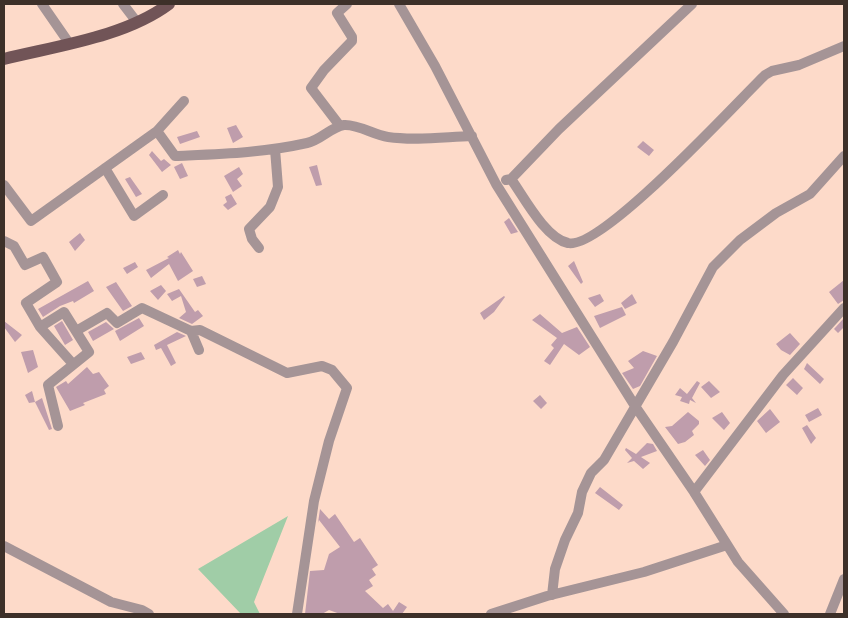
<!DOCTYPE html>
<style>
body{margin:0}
#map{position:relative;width:848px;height:618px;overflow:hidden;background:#fddac9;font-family:Raleway,sans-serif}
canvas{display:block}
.frame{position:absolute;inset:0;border:5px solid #3d3029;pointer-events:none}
</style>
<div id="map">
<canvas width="848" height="618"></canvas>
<div class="frame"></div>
</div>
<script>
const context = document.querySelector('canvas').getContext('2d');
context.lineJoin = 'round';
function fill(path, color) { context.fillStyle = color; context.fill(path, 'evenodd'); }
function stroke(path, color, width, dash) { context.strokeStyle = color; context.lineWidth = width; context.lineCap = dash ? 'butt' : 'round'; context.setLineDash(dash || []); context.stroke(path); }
const green = new Path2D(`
 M288 516 254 602 260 614H241L198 569Z`);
const building = new Path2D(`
 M236 125 243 137 233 143 227 128Z
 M197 131 200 137 180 144 177 137Z
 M643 141 654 150 649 156 637 147Z
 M152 151 161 161 164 159 171 165 162 172 149 155Z
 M182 163 188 176 180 179 174 167Z
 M317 165 322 185 316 186 309 167Z
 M239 167 243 174 237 179 242 186 233 192 224 176Z
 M130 177 142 194 136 197 125 179Z
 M231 194 237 204 228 210 223 205 227 202 225 197Z
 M509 218 518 232 511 234 504 222Z
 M80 233 85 240 75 251 69 242Z
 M178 250 180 254 181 252 193 271 178 281 169 264 151 278 146 270 169 258 167 257Z
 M574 261 583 282 581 284 568 266Z
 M135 262 138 267 127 274 123 268Z
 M202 276 206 284 197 287 193 279Z
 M844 280V300L838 304 829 292Z
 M88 281 94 291 74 303 73 301 60 306 43 317 38 309Z
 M116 282 132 306 123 311 106 287Z
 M161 285 166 291 158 300 150 291Z
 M179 289 195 312 198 310 203 316 192 324 179 318 186 312 181 296 172 301 167 294Z
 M600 294 604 301 595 307 588 298Z
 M632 294 637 303 625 309 621 303Z
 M504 296 505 297 494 312 484 320 480 313Z
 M622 307 626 315 600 328 594 316Z
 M540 314 562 333 577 327 590 347 579 355 564 344 550 365 544 361 554 348 551 345 557 338 532 320Z
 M139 318 144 326 120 341 115 331Z
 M844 318V327L838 333 834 329Z
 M4 321 22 335 15 342 4 327Z
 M62 321 73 340 65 345 54 326Z
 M106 322 114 329 93 341 88 332Z
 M177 332 186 336 167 345 176 363 171 366 161 348 156 350 154 345Z
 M790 333 800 344 790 355 781 350 776 344Z
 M33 350 38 367 28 373 21 352Z
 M643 351 657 356 640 386 633 389 622 373 634 368 628 361Z
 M141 352 145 359 131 364 127 357Z
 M807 363 824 379 820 384 804 369Z
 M87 367 93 374 99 372 109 386 104 390 106 394 83 403 85 405 70 411 56 387 66 381 68 384Z
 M793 378 803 388 797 395 786 385Z
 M697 381 700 383 692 398 696 403 690 400 689 404 680 401 682 397 675 395 680 388 687 394Z
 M709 381 720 392 711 398 701 387Z
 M32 391 35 402 29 403 25 395Z
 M540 395 547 403 541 409 533 401Z
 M42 398 52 429 49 430 35 402Z
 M818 408 822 415 809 422 805 415Z
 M770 409 780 422 766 433 757 421Z
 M688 412 699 421V424L692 431 694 435 685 442 678 444 665 427 672 426Z
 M722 412 730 423 724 430 712 418Z
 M807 425 816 438 811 444 802 428Z
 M647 443 653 444 657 451 641 457 650 463 643 469 634 461 627 463 632 458 625 450 626 448 636 454Z
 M703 450 710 460 705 466 695 455Z
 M600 487 623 505 619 510 595 493Z
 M320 509 329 519 335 514 354 542 360 538 378 565 372 569 376 575 369 580 373 586 365 591 383 608 388 604 393 611 399 602 407 607 402 614H340L329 610 322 614H305L310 571 324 570 329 554 340 547 319 520 318 523Z`);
const minor = new Path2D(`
 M42 4 69 43
 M123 4 136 21
 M399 4 435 66 496 184 635 406 694 492 738 562 784 614
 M340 126 311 88 324 70 352 41V37L337 13 347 4
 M157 131 175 156C219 154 263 153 307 143 321 140 331 127 344 125 358 124 374 135 388 137 415 141 444 137 472 136
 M105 168 134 216 163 195
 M511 179C524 197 545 238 568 243 601 251 736 103 765 75L772 71 799 65 844 46
 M506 180 511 179 559 129 692 4
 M4 185 31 221 157 131 184 101
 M4 241 14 246 25 265 43 257 57 282 26 303 40 327 64 312 89 352 48 385 58 426
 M259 248 252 239 249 229 270 207 278 187 275 149
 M40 327 73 364
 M76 331 107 313 117 323 142 308 191 331 199 350
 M191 331 200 330 287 373 322 366 332 370 347 388 329 441 314 501 297 614
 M694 492 783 375 844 308
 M4 546 111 602 142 610 149 614
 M552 595 555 569 565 540 578 513 582 492 591 473 604 460 673 342 713 267 740 240 776 213 810 194 844 156
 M491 614 547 596 644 572 727 545
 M830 614 844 579`);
const primary = new Path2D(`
 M4 59C56 46 125 37 169 4`);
fill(green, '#a0cda7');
fill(building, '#bf9dac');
stroke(minor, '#a59496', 10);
stroke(primary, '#715457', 12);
</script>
